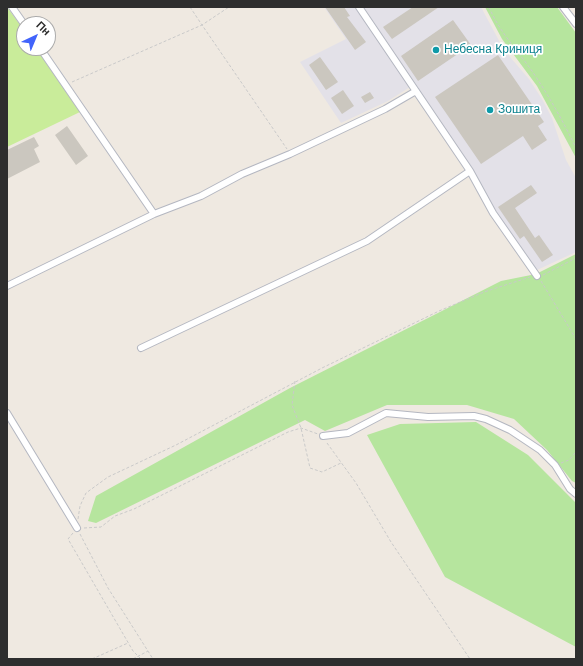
<!DOCTYPE html>
<meta charset="utf-8">
<style>
body{margin:0}
#map{position:relative;width:583px;height:666px;overflow:hidden;background:#efe9e1;font-family:Arial,sans-serif}
canvas{display:block}
.frame{position:absolute;inset:0;border:8px solid #2e2e2e;pointer-events:none}
.north{position:absolute;left:16px;top:16px;width:40px;height:40px;box-sizing:border-box;background:#fff;border:1px solid #ababab;border-radius:50%;rotate:44deg;font-size:11px;font-weight:700;line-height:16px;text-align:center;color:#2e2e2e}
.north::after{content:'';display:block;margin:auto;width:14px;height:18px;background:#4264fb;clip-path:polygon(50% 0,100% 100%,50% 72%,0 100%)}
</style>
<div id="map">
<canvas width="583" height="666"></canvas>
<div class="frame"></div>
<div class="north">Пн</div>
</div>
<script>
const context = document.querySelector('canvas').getContext('2d');
context.lineJoin = 'round';
function fill(path, color) { context.fillStyle = color; context.fill(path, 'evenodd'); }
function stroke(path, color, width, dash) { context.strokeStyle = color; context.lineWidth = width; context.lineCap = dash ? 'butt' : 'round'; context.setLineDash(dash || []); context.stroke(path); }
function drawText(font, color, halo, rows, align = 'center') {
  context.font = font + ' Arial,sans-serif'; context.lineWidth = 3.5; context.setLineDash([]); context.textBaseline = 'middle'; context.strokeStyle = halo; context.fillStyle = color; for (const [text, x, y, turn = 0] of rows) {
    context.save(); context.translate(x, y); context.rotate((+turn || 0) * Math.PI / 180); context.textAlign = isNaN(turn) ? turn : align; if (halo) context.strokeText(text, 0, 0); context.fillText(text, 0, 0); context.restore();
  }
}
const industrial = new Path2D(`
 M324 7H481L504 50 529 79 542 99 552 118 566 160 576 178V252L537 270 494 209 489 210 461 164 410 87 388 101 341 123 300 62 346 39Z`);
const green = new Path2D(`
 M485 7H557L576 33V158L537 86 502 39Z
 M576 254V483L572 481 547 450 514 419 467 405H387L325 431 305 420 96 523 88 521 96 496 290 388 501 281 536 274Z
 M476 422 528 455 576 503V647L445 577 367 435 400 424Z`);
const pitch = new Path2D(`
 M7 7 24 30V48H36L80 112 7 147Z`);
const building = new Path2D(`
 M325 7H344L350 16 347 17 366 42 355 50Z
 M413 7H439L392 39 383 27Z
 M453 20 471 45 418 81 401 56Z
 M498 55 544 122 538 126 547 140 532 150 523 136 481 164 435 97Z
 M320 57 338 82 326 90 309 65Z
 M343 90 354 106 342 114 331 98Z
 M370 92 374 98 365 103 361 97Z
 M67 126 88 156 76 165 55 135Z
 M34 137 39 146 34 149 40 162 7 179V150Z
 M531 185 537 193 515 208 535 238 539 235 553 255 542 262 524 236 520 239 498 207Z`);
const path = new Path2D(`
 M190 7 202 25 229 7
 M489 7C499 31 517 50 532 71 549 96 563 121 576 148
 M72 82 202 25 287 149
 M543 275 576 258
 M541 281 576 339
 M295 381 292 405 301 428 310 468 322 472 341 463
 M327 443 356 483 391 542 470 659
 M561 463 569 460 576 452
 M78 519 80 506 86 493 108 477 176 445 322 368 439 311 484 292 530 277
 M84 528 101 527 115 516 134 509 288 432 301 428 318 434
 M73 533 68 539 133 651 141 659
 M80 534 108 588 153 659
 M92 659 128 643
 M133 659 148 651`);
const minor = new Path2D(`
 M12 7 24 24
 M359 7 470 171 493 213 537 276
 M563 7 576 24
 M40 48 154 214
 M7 286 154 214 201 196 242 174 290 154 385 109 416 91
 M141 348 367 241 470 171
 M7 413 77 528
 M323 436 348 433 386 413 428 417 474 416 486 419 510 430 540 450 555 465 570 489 576 494`);
const markers = [
 [436,50,4,"#0f9aa8"],
 [490,110,4,"#0f9aa8"]
];
const cultureNames = [
 ["Небесна Криниця",444,50],
 ["Зошита",498,110]
];
fill(industrial, '#e3e1e8');
fill(green, '#b6e59e');
fill(pitch, '#c9ec9a');
fill(building, '#cbc7bf');
stroke(minor, '#b4b7c1', 8);
stroke(path, '#c9c9c9', 1, [3, 2]);
stroke(minor, '#fff', 6);
for (const [x, y, r, color] of markers) { const dot = new Path2D(); dot.arc(x, y, r, 0, 2 * Math.PI); context.fillStyle = color; context.fill(dot); stroke(dot, '#fff', 1.5); }
drawText('12px', '#0d838f', '#fff', cultureNames, 'left');
</script>
